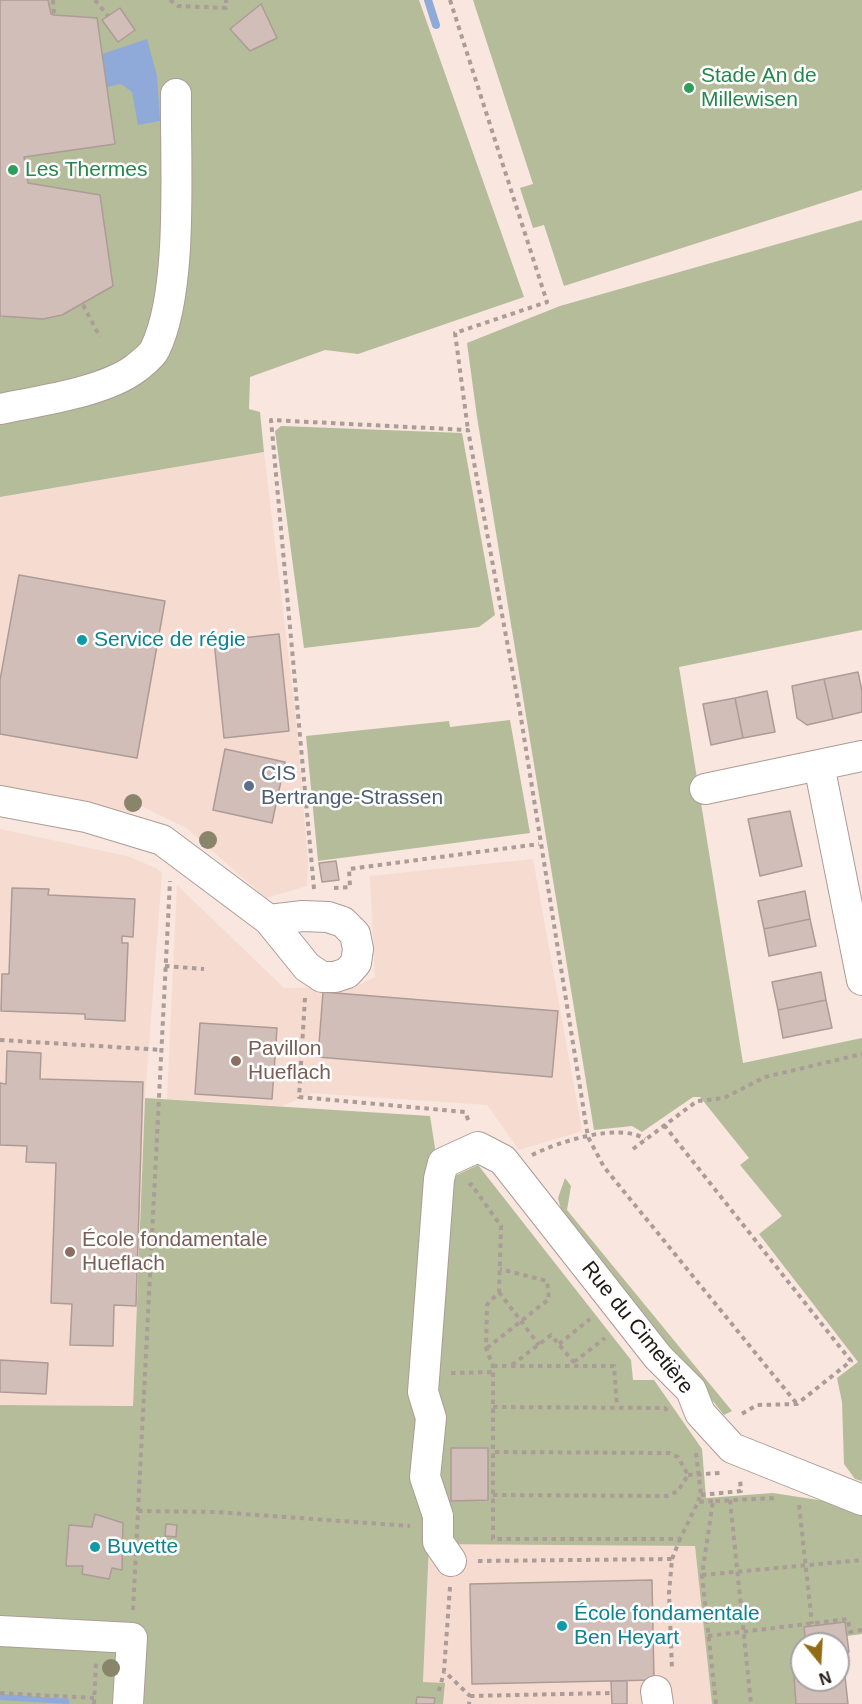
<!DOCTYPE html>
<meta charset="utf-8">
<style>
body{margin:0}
#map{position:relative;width:862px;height:1704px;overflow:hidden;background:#f8e6df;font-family:Helvetica,sans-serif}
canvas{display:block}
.north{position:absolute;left:790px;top:1632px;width:60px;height:60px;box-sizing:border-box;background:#fff;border:2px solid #a5a3a2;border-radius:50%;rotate:162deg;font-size:16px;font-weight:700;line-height:24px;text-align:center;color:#1f1816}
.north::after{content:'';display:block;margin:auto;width:21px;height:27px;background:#946b15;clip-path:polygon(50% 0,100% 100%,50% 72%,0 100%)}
</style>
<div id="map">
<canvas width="862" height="1704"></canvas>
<div class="north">N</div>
</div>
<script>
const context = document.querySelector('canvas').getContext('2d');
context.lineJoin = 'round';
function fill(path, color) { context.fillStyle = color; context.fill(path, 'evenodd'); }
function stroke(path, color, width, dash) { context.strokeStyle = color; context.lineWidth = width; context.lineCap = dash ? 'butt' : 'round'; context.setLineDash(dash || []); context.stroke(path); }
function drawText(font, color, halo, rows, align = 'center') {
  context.font = font + ' Helvetica,sans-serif'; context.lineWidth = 5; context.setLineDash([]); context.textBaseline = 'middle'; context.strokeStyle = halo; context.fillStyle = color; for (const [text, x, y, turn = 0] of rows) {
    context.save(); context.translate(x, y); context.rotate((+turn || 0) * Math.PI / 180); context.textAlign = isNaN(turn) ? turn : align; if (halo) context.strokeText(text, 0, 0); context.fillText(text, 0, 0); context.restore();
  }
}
const built = new Path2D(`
 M264 452 296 719 308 863 307 886 266 898 186 828 139 805 132 813 0 787V497Z
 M0 829 127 856 156 868 162 873 145 1098 133 1406 0 1405Z
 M533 859 582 1131 519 1150 487 1105 313 1093 282 1106 167 1099 177 885 284 988 355 987 375 977 370 876Z
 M488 1543 695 1546 712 1704H443L444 1683 423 1682 429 1544Z`);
const green = new Path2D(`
 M0 0H419L524 297 358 354 325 350 250 377 249 409 260 412 264 452 0 497Z
 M473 0H862V190L564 286 544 225 533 228 520 188 533 184Z
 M862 220V630L679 667 743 1063 862 1038V1481L855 1479 844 1464 842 1402 837 1378 858 1362 759 1234 782 1216 740 1165 749 1158 700 1097H693L642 1132 632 1126 594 1130 477 417 467 343 560 306Z
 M281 426 462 433 495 615 479 627 304 648 275 431Z
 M510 720 530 833 318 861 306 736 449 721 450 727Z
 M145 1098 430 1116 435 1148 432 1179 446 1180 478 1165 631 1360 633 1380H654L702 1449 706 1498 773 1493 831 1502 862 1515V1634L847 1636 845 1622 804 1627 806 1644H802V1651L793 1664 796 1704H712L695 1546 429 1544 423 1682 445 1683 443 1704H0V1405L133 1406Z
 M565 1178 571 1186 567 1210 732 1411 724 1415 562 1213 558 1198Z`);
const water = new Path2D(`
 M147 39 157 76 160 121 138 125 132 92 121 84 107 87 102 54Z
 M0 1694 69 1699V1704L0 1700Z`);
const stream = new Path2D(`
 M428 0 436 25`);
const building = new Path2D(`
 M0 0H48L51 14 54 15 97 18 115 144 24 157 28 183 100 195 113 286 62 315 43 319 0 316Z
 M261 4 277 38 250 51 230 29Z
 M120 8 135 30 118 42 102 20Z
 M19 575 165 601 137 758 0 734V680Z
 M279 634 289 731 224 738 214 641Z
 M858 672 862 691V712L833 719 824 679Z
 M824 679 833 719 807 725 797 718 792 686Z
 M767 691 775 732 743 738 735 698Z
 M735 698 743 738 711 745 703 704Z
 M225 749 285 762 272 823 213 810Z
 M790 811 802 866 760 876 748 819Z
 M336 861 339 880 322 882 319 863Z
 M12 888 49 889 48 895 135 899 133 937 122 936V943H128L125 1021 85 1019V1014L1 1011 2 974H9Z
 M805 891 810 919 764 929 758 901Z
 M810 919 816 946 769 956 764 929Z
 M821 972 826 1000 778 1010 772 982Z
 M323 992 558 1011 552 1077 318 1057Z
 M826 1000 832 1028 783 1038 778 1010Z
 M200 1023 277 1028 272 1099 195 1094Z
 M7 1051 41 1053 40 1079 143 1082 136 1306 114 1305 113 1346 70 1345 72 1304 51 1303 56 1163 26 1162 27 1146 0 1145V1083L6 1084Z
 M0 1360 48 1363 46 1394 0 1392Z
 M451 1448H488V1500L451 1501Z
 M95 1514 123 1523 122 1570 112 1568 109 1579 82 1574 83 1566H66L69 1525 92 1527Z
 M166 1524 177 1525 176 1537 165 1536Z
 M652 1580 654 1680 472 1684 470 1584Z
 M845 1622 849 1652 843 1658 848 1704H796L793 1664 802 1651V1680H838V1644H806L804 1627Z
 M611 1681H627V1704H612Z
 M417 1697 435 1698 434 1704H416Z`);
const path = new Path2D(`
 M53 0 54 15
 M95 0 108 16
 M170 0 178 6 226 8V0
 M450 0 547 302 455 333 468 430
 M83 305 100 337
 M334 888 350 887 349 869 539 844
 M314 889 271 420 468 430 520 712 588 1137 604 1167 797 1404
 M165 966 204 969
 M305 998 299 1097 465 1112 469 1122
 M0 1040 163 1050
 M664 1125 851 1361 797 1404 757 1405 740 1415
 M633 1149 697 1101 724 1098 765 1077 862 1054
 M532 1155C558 1142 619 1122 645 1139
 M469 1186 471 1184 501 1226 499 1292 487 1305 486 1348 493 1366V1539H680L698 1502 713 1501
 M499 1292 539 1345
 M559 1344 590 1319
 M487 1348 549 1299 547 1281 500 1269
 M574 1362 605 1338
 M512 1365 551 1335 577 1366
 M493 1366H614L617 1407
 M451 1373 493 1372
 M493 1407 665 1408 668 1412
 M696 1453 701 1495 698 1501
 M688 1475 720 1473
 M493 1495 667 1496 678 1491 688 1475 678 1457 669 1453 493 1452
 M701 1495 741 1491 740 1480
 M730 1500 751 1704
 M799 1505 812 1624
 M138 1511 216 1512 410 1526
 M672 1559 680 1539
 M478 1561 672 1559 669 1593 672 1669
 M702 1575 862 1560
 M450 1587 444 1671 470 1696 469 1704
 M133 1610 170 881
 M708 1636 848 1619 850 1632 862 1630
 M439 1691 444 1672
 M0 1693 94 1698
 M470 1696 611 1693
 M94 1704 96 1662
 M716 1704 702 1575 713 1501 777 1498`);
const minor = new Path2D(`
 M0 409C38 401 105 392 136 368 142 363 152 356 155 349 184 290 175 162 176 94
 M819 765 862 980
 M705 789 862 756
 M0 801 86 817 162 840 269 920 307 967 322 977H335L347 973 356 963 358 949 355 934 343 922 328 917 303 916 269 920
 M451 1561 438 1542V1516L425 1477 431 1418 423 1392 439 1179 443 1163 478 1147 503 1160 658 1357 691 1390 700 1413 732 1448 862 1500
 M0 1631 132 1638 128 1704
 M656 1691 658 1704`);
const trees = [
 [133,803],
 [208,840],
 [111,1668]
];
const markers = [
 [689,88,6,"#2e9e5b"],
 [13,170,6,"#2e9e5b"],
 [82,640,6,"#0f9aa8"],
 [249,786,6,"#5c6f8a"],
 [236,1061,6,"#8d6e63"],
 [70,1252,6,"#8d6e63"],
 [95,1547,6,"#0f9aa8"],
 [562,1626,6,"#0f9aa8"]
];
const leisureNames = [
 ["Stade An de",701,76],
 ["Millewisen",701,100],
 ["Les Thermes",25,170]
];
const cultureNames = [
 ["Service de régie",94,640],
 ["Buvette",107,1547],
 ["École fondamentale",574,1614],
 ["Ben Heyart",574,1638]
];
const serviceNames = [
 ["CIS",261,774],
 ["Bertrange-Strassen",261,798]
];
const educationNames = [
 ["Pavillon",248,1049],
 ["Hueflach",248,1073],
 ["École fondamentale",82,1240],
 ["Hueflach",82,1264]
];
const streetNames = [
 ["Rue du Cimetière",637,1328,51]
];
fill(built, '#f6dbd1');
fill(green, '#b5bc9a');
fill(water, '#8faad8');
stroke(stream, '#8faad8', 8);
fill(building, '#d1beb9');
stroke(building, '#ad9b96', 1.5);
stroke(minor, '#ad9c95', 32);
stroke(path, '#ab9c97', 4, [4.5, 4.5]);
stroke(minor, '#fff', 30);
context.fillStyle = '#89856a';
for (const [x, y] of trees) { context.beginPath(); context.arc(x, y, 9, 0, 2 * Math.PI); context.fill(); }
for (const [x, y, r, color] of markers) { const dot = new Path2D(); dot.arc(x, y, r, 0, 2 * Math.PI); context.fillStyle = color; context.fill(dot); stroke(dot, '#fff', 2); }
drawText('21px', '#27864d', '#fff', leisureNames, 'left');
drawText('21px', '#0d838f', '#fff', cultureNames, 'left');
drawText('21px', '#4e5e75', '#fff', serviceNames, 'left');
drawText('21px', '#785e54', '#fff', educationNames, 'left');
drawText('21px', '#1f1816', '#fff', streetNames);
</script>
